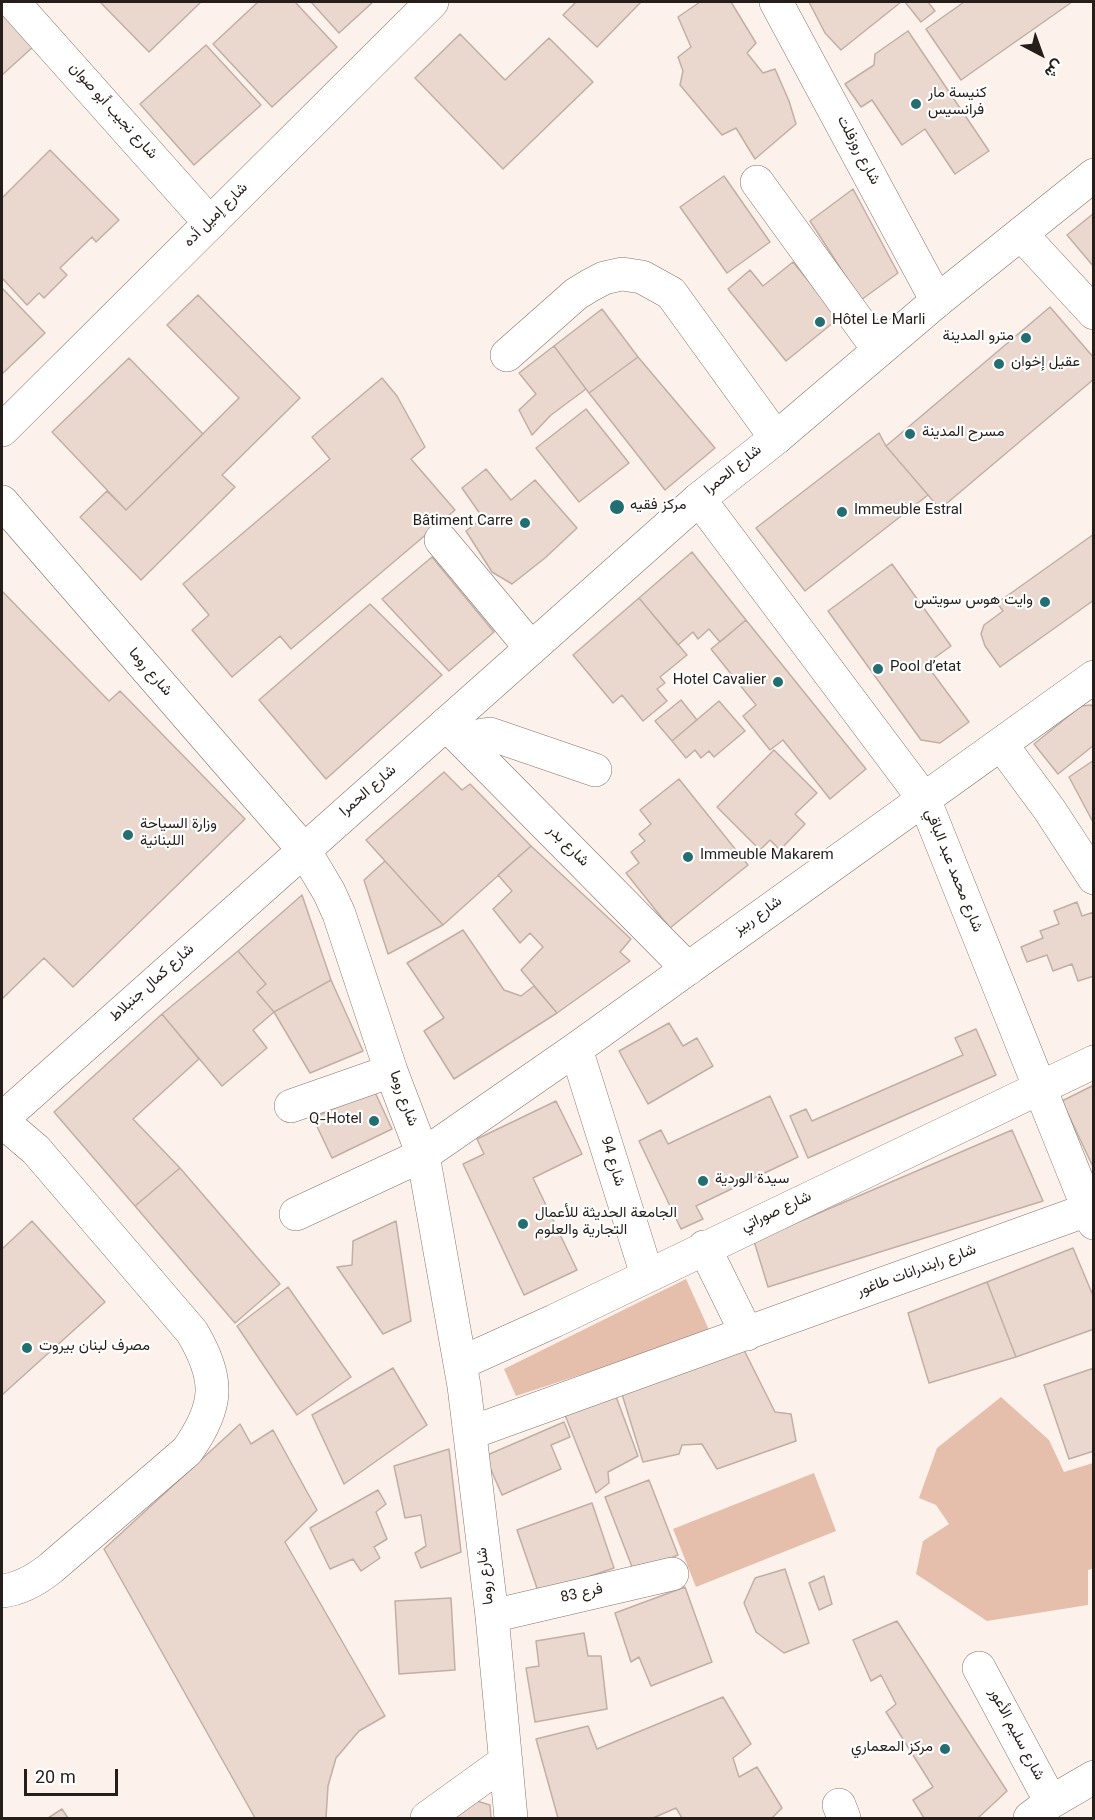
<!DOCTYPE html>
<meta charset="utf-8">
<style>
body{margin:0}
#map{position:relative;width:1095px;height:1820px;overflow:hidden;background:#fdf1eb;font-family:Georgia,Vazirmatn,serif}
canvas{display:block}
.frame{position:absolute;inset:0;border:3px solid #251e1b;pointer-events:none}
.north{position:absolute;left:1011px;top:24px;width:60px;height:60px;-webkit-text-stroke:4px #fff;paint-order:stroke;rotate:139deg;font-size:16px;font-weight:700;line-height:24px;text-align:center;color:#251e1b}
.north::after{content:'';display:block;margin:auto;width:21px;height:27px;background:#251e1b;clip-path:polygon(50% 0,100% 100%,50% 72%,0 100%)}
.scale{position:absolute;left:24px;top:1769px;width:94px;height:27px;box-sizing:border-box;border:3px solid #251e1b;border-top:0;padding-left:8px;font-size:18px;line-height:21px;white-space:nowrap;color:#251e1b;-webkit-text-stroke:4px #fff;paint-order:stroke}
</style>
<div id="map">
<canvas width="1095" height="1820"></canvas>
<div class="frame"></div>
<div class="north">ش</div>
<div class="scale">20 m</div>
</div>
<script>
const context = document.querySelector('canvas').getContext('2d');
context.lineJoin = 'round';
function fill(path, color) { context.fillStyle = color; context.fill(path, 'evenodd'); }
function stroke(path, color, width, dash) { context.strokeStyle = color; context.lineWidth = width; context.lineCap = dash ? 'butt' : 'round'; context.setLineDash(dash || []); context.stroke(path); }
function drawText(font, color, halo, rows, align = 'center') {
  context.font = font + ' Georgia,Vazirmatn,serif'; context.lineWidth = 4.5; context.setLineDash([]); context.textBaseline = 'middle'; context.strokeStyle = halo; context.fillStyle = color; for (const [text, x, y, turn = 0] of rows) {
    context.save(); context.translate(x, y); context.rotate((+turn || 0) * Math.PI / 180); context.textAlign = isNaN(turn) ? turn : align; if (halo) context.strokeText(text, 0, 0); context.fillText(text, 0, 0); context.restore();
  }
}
const green = new Path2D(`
 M686 1279 710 1332 516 1396 504 1369Z
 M1001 1397 1049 1440 1064 1472 1093 1463 1094 1568 1088 1570V1605L987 1621 916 1574 923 1541 949 1524 936 1505 919 1498 937 1448Z
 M814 1473 836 1531 696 1587 673 1529Z`);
const building = new Path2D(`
 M100 2H201L149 52Z
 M258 2H295L337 47 272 107 213 44Z
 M311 2H373L339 33Z
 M576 2H641L597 47 563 15Z
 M700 2H731L756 43 747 53 763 73 775 69 789 101 796 124 755 159 736 128 722 135 680 85 683 71 678 57 691 47 678 17Z
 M809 2H901L841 50 825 33Z
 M905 2H928L935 11 921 22Z
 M964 2H1072L961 80 926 29Z
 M2 11 34 46 2 75Z
 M908 31 989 151 955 174 925 129 902 145 872 100 861 107 845 84 874 65 875 54Z
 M460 34 505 80 549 38 593 82 503 169 415 78Z
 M206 45 261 105 194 165 140 104Z
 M50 150 119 220 96 242 92 237 60 268 67 275 44 298 39 293 27 305 2 278V198Z
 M724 176 770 242 727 273 680 207Z
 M853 189 898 273 861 300 810 221Z
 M1094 213V267L1067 235Z
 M793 262 839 318 786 361 728 289 750 270 763 286Z
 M2 288 45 333 2 374Z
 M198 295 300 398 222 475 235 487 141 580 80 517 107 491 126 510 239 398 167 325Z
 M1050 307 1094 358V379L940 509 886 446Z
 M602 309 638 357 589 393 554 346Z
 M554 346 586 389 551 415 532 435 519 410 536 394 519 373Z
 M638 357 715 448 665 490 589 393Z
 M129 358 203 434 126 510 52 432Z
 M382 378 397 396 425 447 411 459 455 510 291 649 280 636 232 677 192 630 209 615 183 584 330 459 312 437Z
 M586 409 629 463 579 502 536 448Z
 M879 433 886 446 928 495 805 591 756 528Z
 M486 469 511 500 535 480 577 528 545 558 512 584 492 572 466 531 483 518 462 488Z
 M1094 534V600L1000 667 985 646 981 634 984 625 1003 611 997 603Z
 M692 552 746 620 720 642 709 629 698 639 693 632 678 645 639 598Z
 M432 557 494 632 449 671 382 599Z
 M892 564 951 646 926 664 969 722 940 743 921 740 828 611Z
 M2 591 109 701 120 691 245 819 73 987 44 958 2 999Z
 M639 598 687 655 660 677 665 683 657 689 667 701 643 721 622 695 613 703 573 655Z
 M370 604 442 675 326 779 259 700Z
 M746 620 866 769 830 799 783 740 770 750 743 716 756 705 711 649Z
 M681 700 697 720 672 741 655 721Z
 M719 701 745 731 714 757 709 751 701 758 695 750 686 758 672 741Z
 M1091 705 1094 708V745L1058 774 1034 744 1081 706Z
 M774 750 817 793 795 814 805 824 780 850 770 840 760 850 717 807Z
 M1094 760V824L1069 777Z
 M444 772 462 790 470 784 531 846 443 925 366 840Z
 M679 779 748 865 670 928 626 873 639 863 631 852 645 841 639 834 651 824 640 810Z
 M531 846 631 939 620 952 630 961 557 1013 521 970 543 947 530 933 520 943 493 909 512 891 498 875Z
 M385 861 443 925 388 954 364 880Z
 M302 895 331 980 274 1012 257 992 266 984 238 951Z
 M1077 902 1082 916 1094 912V976L1078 981 1072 964 1053 971 1047 955 1027 962 1021 947 1043 938 1040 931 1059 924 1054 911Z
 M463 930 504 990 521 996 534 986 557 1013 454 1079 424 1031 444 1018 407 963Z
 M238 951 266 984 257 992 274 1012 253 1030 267 1048 222 1086 162 1014Z
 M331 980 363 1051 310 1073 274 1012Z
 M162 1014 199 1059 133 1119 180 1168 135 1206 54 1112Z
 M669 1023 683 1046 697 1038 713 1066 648 1104 619 1051Z
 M976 1029 996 1075 808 1158 790 1116 806 1109 812 1121 963 1055 955 1038Z
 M1094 1085V1169L1062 1101Z
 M374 1090 392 1129 332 1158 313 1118Z
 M770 1096 798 1157 696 1206 703 1219 681 1229 639 1141 661 1130 668 1144Z
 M556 1101 582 1154 533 1178 577 1270 524 1295 463 1164 484 1154 477 1139Z
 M1012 1130 1043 1201 768 1287 754 1241Z
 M180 1168 280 1284 235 1323 135 1206Z
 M32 1221 105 1302 2 1395V1249Z
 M396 1221 411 1321 383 1334 337 1267 352 1265 353 1241Z
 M1073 1248 1094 1298V1329L1016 1357 987 1282Z
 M987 1282 1016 1357 929 1383 908 1313Z
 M288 1287 351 1377 297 1415 237 1326Z
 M744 1350 775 1412 791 1414 796 1441 717 1469 702 1444 682 1445 679 1454 643 1462 621 1391Z
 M393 1368 427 1425 344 1484 312 1415Z
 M1094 1368V1451L1069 1459 1044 1385Z
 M614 1391 638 1456 608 1472 609 1483 596 1493 563 1410Z
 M564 1422 570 1437 551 1445 561 1469 502 1495 485 1456Z
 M240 1424 251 1444 273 1430 317 1510 285 1542 385 1716 359 1731 336 1758 328 1786 326 1818H255L104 1549Z
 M449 1449 461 1552 421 1568 415 1553 426 1546 421 1515 405 1518 394 1466Z
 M649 1480 678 1555 634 1572 605 1497Z
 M378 1490 386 1504 376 1512 387 1539 374 1547 380 1558 361 1571 353 1559 330 1569 310 1528Z
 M592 1503 614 1568 539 1594 517 1530Z
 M785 1569 809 1643 784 1653 756 1632 744 1603 755 1578Z
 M824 1576 832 1604 819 1610 809 1583Z
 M685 1587 712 1662 651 1686 639 1657 631 1662 615 1613Z
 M451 1598 455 1670 399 1674 395 1601Z
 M897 1621 1007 1791 978 1818H924L913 1800 933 1787 886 1712 896 1704 881 1675 871 1681 853 1640Z
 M584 1633 588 1656H601L607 1709 535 1722 526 1668 539 1666 536 1641Z
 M723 1697 751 1744 733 1758 739 1777 757 1767 782 1808 772 1818H682L676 1808 653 1818H558L536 1739 588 1726 597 1749Z
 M467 1798 490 1805 491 1818H440Z
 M62 1809 68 1818H48Z`);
const minor = new Path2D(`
 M13 2 210 223
 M776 2 937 301
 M757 182 879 350
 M1021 234 1094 313
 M507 355 576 294 589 286 604 278 622 274 642 277 671 293 776 438
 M699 499 924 799 1094 1223
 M2 502 304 850 329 892 339 914 391 1071 423 1155 464 1386 492 1616 511 1818
 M441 540 531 648
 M446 724 688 969
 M466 744 482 735 490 734 595 770
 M1001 744 1049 809 1094 878
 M576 1049 647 1275
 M291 1106 391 1071
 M2 1121 36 1150 192 1332C220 1379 219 1406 187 1451L51 1568C36 1580 21 1589 2 1591
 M296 1214 423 1155 576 1049 1094 677
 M704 1247 747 1334
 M461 1363 554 1321 1094 1062
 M470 1433 1087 1210
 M492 1616 672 1574
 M979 1668 1051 1802
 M839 1805 844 1818
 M427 1818 506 1761
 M1030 1818 1051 1802 1094 1777`);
const major = new Path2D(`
 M2 430 432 2
 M2 1119 699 499 776 438 937 301 1094 175`);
const markers = [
 [916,104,6,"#236e71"],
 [820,322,6,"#236e71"],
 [1026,338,6,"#236e71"],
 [999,364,6,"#236e71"],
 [910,434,6,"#236e71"],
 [617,507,8,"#236e71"],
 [842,512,6,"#236e71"],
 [525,523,6,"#236e71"],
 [1045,602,6,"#236e71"],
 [878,669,6,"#236e71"],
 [778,682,6,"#236e71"],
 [128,835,6,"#236e71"],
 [688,857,6,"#236e71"],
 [374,1121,6,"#236e71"],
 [703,1181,6,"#236e71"],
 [523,1224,6,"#236e71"],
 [27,1348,6,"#236e71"],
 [945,1749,6,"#236e71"]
];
const poiNames = [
 ["كنيسة مار",928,95],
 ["فرانسيس",928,112],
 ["Hôtel Le Marli",832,322],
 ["مترو المدينة",1014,338,"right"],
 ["عقيل إخوان",1011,364],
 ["مسرح المدينة",922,434],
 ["مركز فقيه",630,507],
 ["Immeuble Estral",854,512],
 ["Bâtiment Carre",513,523,"right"],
 ["وايت هوس سويتس",1033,602,"right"],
 ["Pool d’etat",890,669],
 ["Hotel Cavalier",766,682,"right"],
 ["وزارة السياحة",140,826],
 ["اللبنانية",140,843],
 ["Immeuble Makarem",700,857],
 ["Q-Hotel",362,1121,"right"],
 ["سيدة الوردية",715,1181],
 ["الجامعة الحديثة للأعمال",535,1215],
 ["التجارية والعلوم",535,1232],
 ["مصرف لبنان بيروت",39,1348],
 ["مركز المعماري",933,1749,"right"]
];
const streetNames = [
 ["شارع نجيب أبو صوان",112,112,48],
 ["شارع روزفلت",857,151,62],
 ["شارع إميل أده",217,216,-45],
 ["شارع الحمرا",734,471,-39],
 ["شارع روما",149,673,49],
 ["شارع الحمرا",369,792,-41],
 ["شارع بدر",567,847,45],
 ["شارع محمد عبد الباقي",952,871,68],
 ["شارع ربيز",759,917,-36],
 ["شارع كمال جنبلاط",153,984,-42],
 ["شارع روما",402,1099,70],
 ["شارع 94",611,1162,73],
 ["شارع صوراتي",777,1213,-25],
 ["شارع رابندرانات طاغور",917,1272,-20],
 ["شارع روما",487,1576,-97],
 ["فرع 83",582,1595,-13],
 ["شارع سليم الأعور",1015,1735,62]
];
fill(green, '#e5bfab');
fill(building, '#ead7cd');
stroke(building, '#c1afa6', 1.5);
stroke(minor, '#85756c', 34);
stroke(major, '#85756c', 34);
stroke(minor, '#fff', 33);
stroke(major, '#fff', 33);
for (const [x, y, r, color] of markers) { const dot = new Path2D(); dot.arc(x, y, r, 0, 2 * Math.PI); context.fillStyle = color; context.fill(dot); stroke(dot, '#fff', 2); }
drawText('15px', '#251e1b', '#fff', poiNames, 'left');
drawText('15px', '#251e1b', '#fff', streetNames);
</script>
